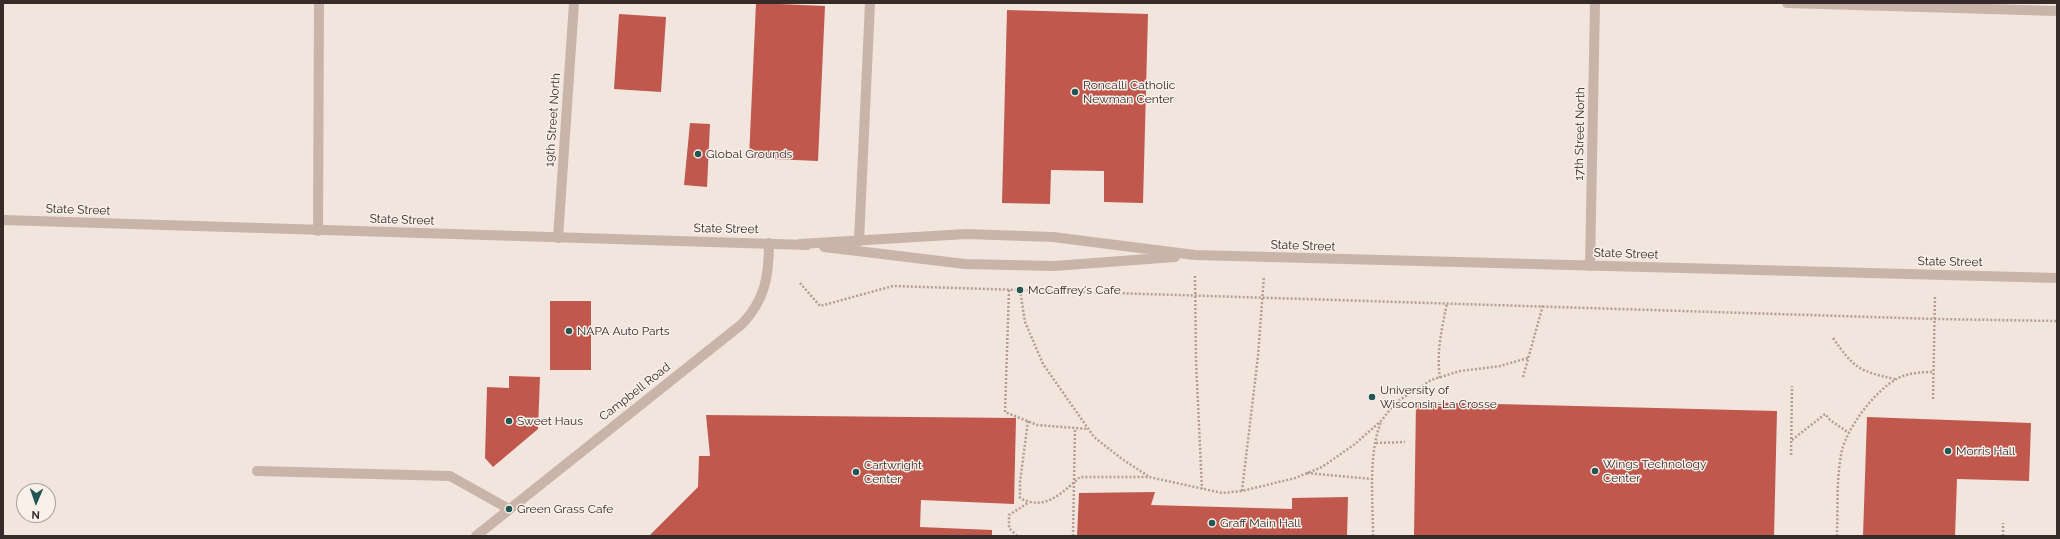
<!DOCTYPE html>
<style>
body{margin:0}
#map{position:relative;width:2060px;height:539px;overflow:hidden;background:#f1e5dd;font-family:Raleway,sans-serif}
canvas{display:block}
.frame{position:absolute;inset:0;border:4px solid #372b29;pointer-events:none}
.north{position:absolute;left:16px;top:483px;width:40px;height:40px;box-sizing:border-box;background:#f9f0ea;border:1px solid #aba19d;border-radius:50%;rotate:182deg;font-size:11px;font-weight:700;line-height:16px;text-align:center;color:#372b29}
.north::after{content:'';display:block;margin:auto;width:14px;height:18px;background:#215652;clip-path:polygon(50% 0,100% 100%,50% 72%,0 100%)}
</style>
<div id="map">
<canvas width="2060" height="539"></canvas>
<div class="frame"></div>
<div class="north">N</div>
</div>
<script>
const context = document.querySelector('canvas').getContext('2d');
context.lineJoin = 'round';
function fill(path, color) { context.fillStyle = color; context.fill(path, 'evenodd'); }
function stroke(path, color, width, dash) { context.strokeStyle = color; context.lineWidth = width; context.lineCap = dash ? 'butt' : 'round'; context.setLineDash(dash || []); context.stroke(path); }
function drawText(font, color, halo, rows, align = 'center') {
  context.font = font + ' Raleway,sans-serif'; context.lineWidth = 3; context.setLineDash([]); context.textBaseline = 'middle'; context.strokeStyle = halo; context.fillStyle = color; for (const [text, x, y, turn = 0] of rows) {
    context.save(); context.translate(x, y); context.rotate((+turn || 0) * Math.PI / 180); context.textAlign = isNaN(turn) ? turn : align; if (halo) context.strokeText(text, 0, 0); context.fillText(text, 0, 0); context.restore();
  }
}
const building = new Path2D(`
 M756 3 825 6 818 161 749 158Z
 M1007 10 1148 14 1143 203 1104 202V171L1051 170 1050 204 1002 203Z
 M619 14 666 17 661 92 614 89Z
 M690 123 710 124 707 187 684 185Z
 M550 301H591V370H550Z
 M509 376 540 377 538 429 493 467 485 458 487 387 509 388Z
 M1416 402 1777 411 1774 536H1414Z
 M706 415 1016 418 1014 504 921 500 920 527 992 530V536H649L698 487 699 456H710Z
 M1867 417 2031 423 2029 481 1957 479 1955 536H1863Z
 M1155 492 1151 505 1292 509V498L1348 497 1347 536H1077L1079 493Z`);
const path = new Path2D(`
 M1195 276 1196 361 1202 489
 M800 283 820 306 893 286 1935 319 2057 321
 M1009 290 1005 412 1037 425 1088 429
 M1020 290 1025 322 1043 364 1094 437 1122 459 1148 476
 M1833 338C1854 368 1858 371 1895 379
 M1523 377 1543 305
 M1440 378C1436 352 1442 328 1447 303
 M1933 399 1935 295
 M1028 421 1020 482V498C1045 512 1063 492 1080 477H1149L1222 493 1242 491 1295 478 1322 467 1355 444 1382 420 1395 403 1431 380 1460 371 1500 366 1528 358
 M1792 440 1825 414 1830 420 1849 433
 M1376 443 1405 442
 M1791 455 1792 386
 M1307 473 1372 479
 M1242 491 1258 356 1264 276
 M1017 536 1009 528V515L1028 503
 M1073 536 1075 429
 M1373 536C1373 501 1368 454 1381 422
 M1837 536C1838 508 1836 478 1842 450 1848 427 1874 392 1895 380 1905 373 1921 372 1933 372
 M2003 536V523`);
const lane = new Path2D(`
 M1787 3 2057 11
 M318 231 319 3
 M859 241 870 3
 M257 471 450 476 509 509`);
const street = new Path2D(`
 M3 220 807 245
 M558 238 574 3
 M800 244 966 234 1053 237 1195 255 2057 278
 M824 247 965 264 1054 266 1175 257
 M1590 266 1595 3
 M476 536 742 324C765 300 769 276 769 243`);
const markers = [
 [1075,92,4,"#215652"],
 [698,154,4,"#215652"],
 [1020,290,4,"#215652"],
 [569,331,4,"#215652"],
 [1372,397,4,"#215652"],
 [509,421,4,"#215652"],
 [1948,451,4,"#215652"],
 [1595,471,4,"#215652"],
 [856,472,4,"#215652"],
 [509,509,4,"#215652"],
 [1212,523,4,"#215652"]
];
const poiNames = [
 ["Roncalli Catholic",1083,85],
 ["Newman Center",1083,99],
 ["Global Grounds",706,154],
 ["McCaffrey's Cafe",1028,290],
 ["NAPA Auto Parts",577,331],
 ["University of",1380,390],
 ["Wisconsin-La Crosse",1380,404],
 ["Sweet Haus",517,421],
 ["Morris Hall",1956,451],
 ["Wings Technology",1603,464],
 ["Center",1603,478],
 ["Cartwright",864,465],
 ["Center",864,479],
 ["Green Grass Cafe",517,509],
 ["Graff Main Hall",1220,523]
];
const streetNames = [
 ["19th Street North",553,120,-86],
 ["17th Street North",1580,134,-89],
 ["State Street",78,210,2],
 ["State Street",402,220,2],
 ["State Street",726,229,1],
 ["State Street",1303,246,2],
 ["State Street",1626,254,2],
 ["State Street",1950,262,1],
 ["Campbell Road",635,392,-38]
];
fill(building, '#c0584d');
stroke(path, '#b59d94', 2.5, [2, 2]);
stroke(lane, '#c9b4aa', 10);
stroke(street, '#c9b4aa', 10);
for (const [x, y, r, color] of markers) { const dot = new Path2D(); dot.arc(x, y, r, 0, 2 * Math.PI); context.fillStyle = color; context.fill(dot); stroke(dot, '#f9f0ea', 1.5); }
drawText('12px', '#372b29', '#f9f0ea', poiNames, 'left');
drawText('12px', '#372b29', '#f9f0ea', streetNames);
</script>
